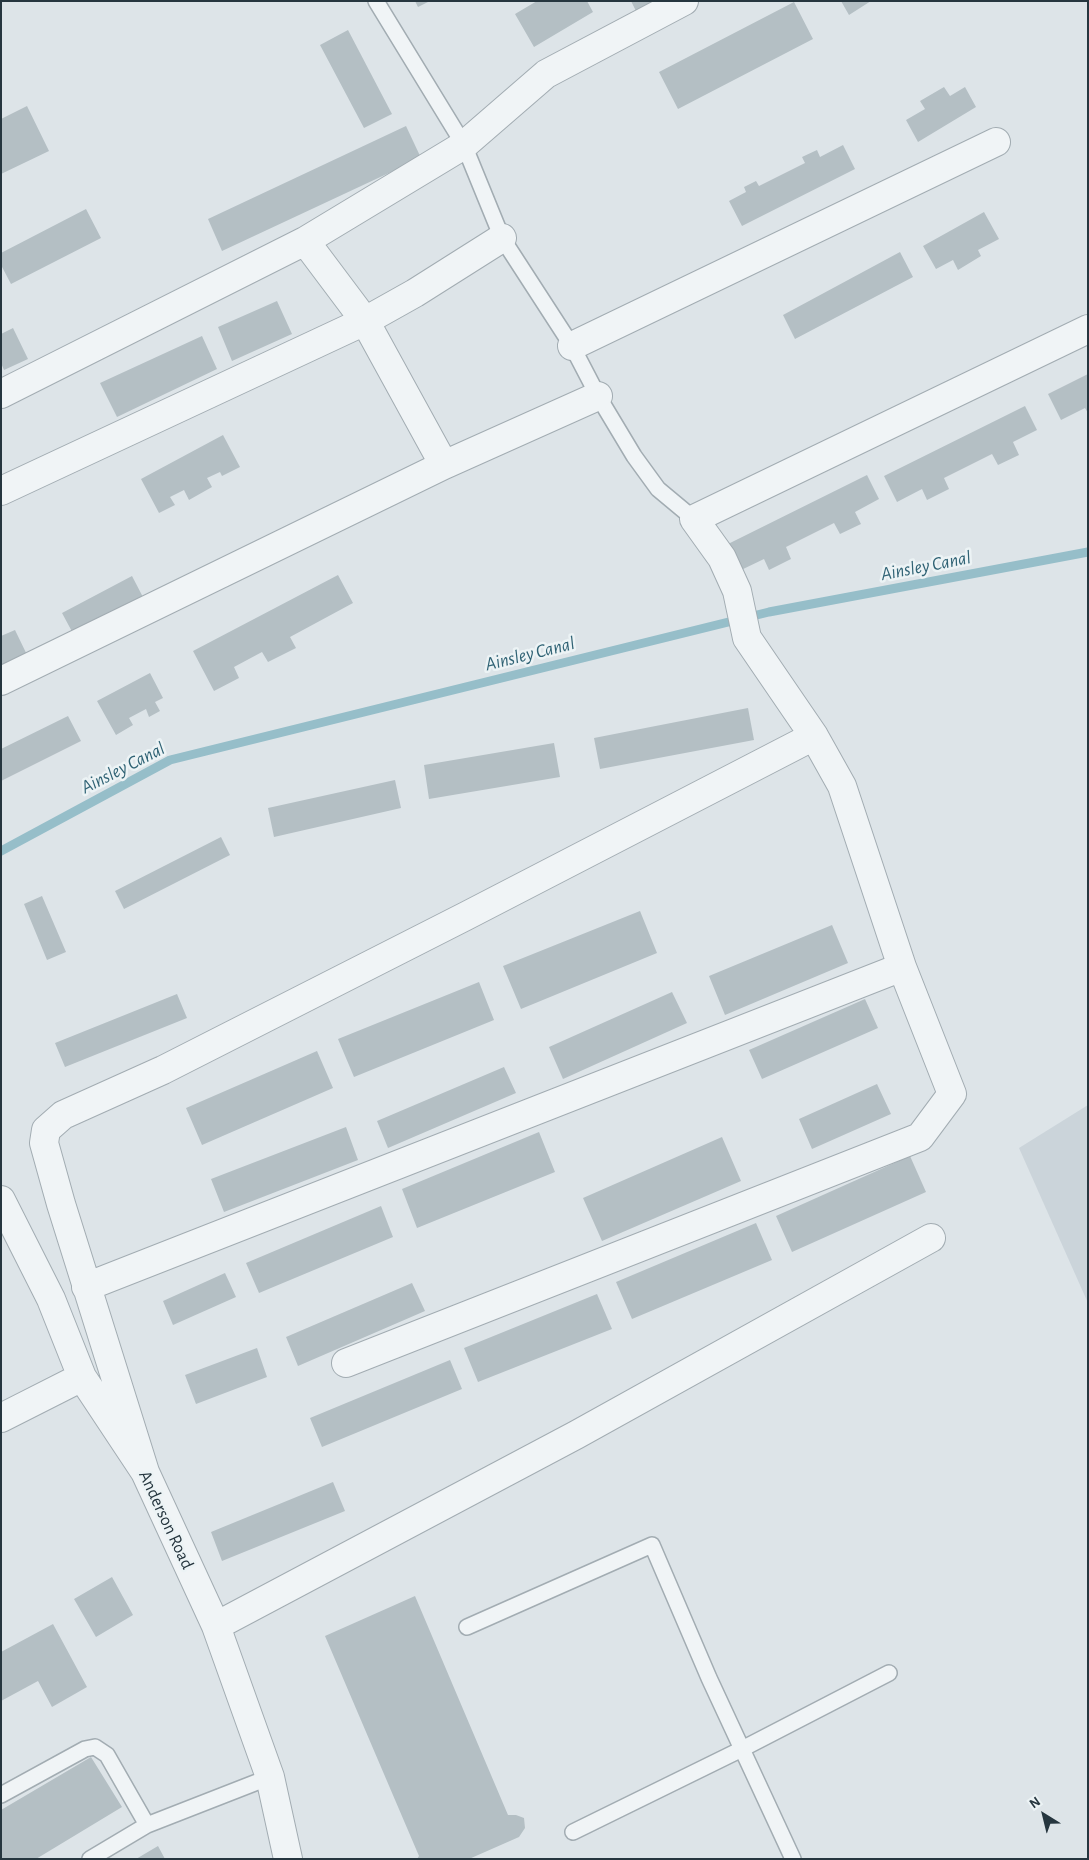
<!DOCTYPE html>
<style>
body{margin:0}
#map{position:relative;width:1089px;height:1860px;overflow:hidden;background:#dde4e8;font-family:"Alegreya Sans",sans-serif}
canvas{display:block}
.frame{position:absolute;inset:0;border:2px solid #26363f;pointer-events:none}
.north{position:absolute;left:1019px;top:1790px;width:50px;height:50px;-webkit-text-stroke:4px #ecf3f5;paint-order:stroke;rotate:324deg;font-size:14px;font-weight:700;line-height:20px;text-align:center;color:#26363f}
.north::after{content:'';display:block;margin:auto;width:18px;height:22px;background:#26363f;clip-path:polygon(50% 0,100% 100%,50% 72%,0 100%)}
</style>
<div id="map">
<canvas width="1089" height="1860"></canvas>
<div class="frame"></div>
<div class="north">N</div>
</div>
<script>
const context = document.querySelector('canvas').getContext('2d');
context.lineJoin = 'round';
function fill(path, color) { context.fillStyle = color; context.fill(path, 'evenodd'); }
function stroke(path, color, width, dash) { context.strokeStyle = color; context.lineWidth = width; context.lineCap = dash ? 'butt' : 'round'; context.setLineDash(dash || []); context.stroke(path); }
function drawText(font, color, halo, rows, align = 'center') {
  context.font = font + ' "Alegreya Sans",sans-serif'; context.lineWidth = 5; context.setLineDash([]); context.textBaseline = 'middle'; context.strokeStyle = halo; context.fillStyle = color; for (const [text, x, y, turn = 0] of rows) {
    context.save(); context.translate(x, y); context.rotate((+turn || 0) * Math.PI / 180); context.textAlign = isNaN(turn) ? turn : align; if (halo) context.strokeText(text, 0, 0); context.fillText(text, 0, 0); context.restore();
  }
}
const built = new Path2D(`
 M1088 1105V1303L1019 1148Z`);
const stream = new Path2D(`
 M1 851 170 760 769 612 1088 552`);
const building = new Path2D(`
 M415 1H430L418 7Z
 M537 1H587L593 12 534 47 515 14Z
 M631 1H665L638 15Z
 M841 1H871L849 15Z
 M794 2 813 39 678 109 659 72Z
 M348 30 392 114 364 128 320 45Z
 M944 87 950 96 965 87 976 107 918 142 906 120 925 109 920 101Z
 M27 106 49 151 1 174V119Z
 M406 126 421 158 222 251 208 219Z
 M843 145 855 169 742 226 729 201 746 192 744 187 756 181 759 186 805 163 802 157 817 150 820 157Z
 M86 209 101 238 11 284 1 265V253Z
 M984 212 999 239 978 250 981 256 958 270 953 260 936 269 923 246Z
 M900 252 913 277 795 339 783 315Z
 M277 301 292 334 232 361 218 327Z
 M13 328 28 359 4 370 1 363V334Z
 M202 336 217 369 117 417 100 383Z
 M1088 374V413L1085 408 1061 420 1048 394Z
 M1025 406 1037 430 1013 442 1019 455 998 465 992 454 944 478 949 489 927 500 922 489 897 502 884 476Z
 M223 435 240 467 222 476 220 472 207 478 212 487 189 500 184 490 170 497 175 505 159 513 141 479Z
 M867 475 879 499 855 512 861 524 840 534 834 523 786 547 791 559 769 570 764 559 739 571 726 545Z
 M338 575 353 603 290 637 296 648 268 662 262 652 234 667 239 678 214 691 193 651Z
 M132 576 145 601 76 639 62 613Z
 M15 630 30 661 1 674V636Z
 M150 673 163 698 155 702 160 711 149 717 146 709 129 718 133 725 116 735 97 701Z
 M748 708 754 740 600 769 594 738Z
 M68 716 81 741 1 781V749Z
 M554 743 560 777 429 799 424 765Z
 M395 780 401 808 274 837 268 808Z
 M221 837 230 855 124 909 115 891Z
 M42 896 66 952 47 960 24 904Z
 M640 911 657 953 521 1009 503 966Z
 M832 925 848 963 725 1015 709 976Z
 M479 982 494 1020 354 1077 338 1039Z
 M672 992 687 1023 563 1079 549 1047Z
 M177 994 187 1018 65 1067 55 1043Z
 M865 999 878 1028 762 1079 749 1050Z
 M317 1051 333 1088 202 1145 186 1108Z
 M504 1067 516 1093 388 1148 377 1121Z
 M877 1084 891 1114 812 1149 799 1119Z
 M346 1127 358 1160 224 1212 211 1179Z
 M539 1132 555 1172 417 1228 402 1189Z
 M722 1137 741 1181 602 1241 583 1198Z
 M910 1156 926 1192 792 1252 776 1216Z
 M381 1206 393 1237 259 1293 246 1263Z
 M756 1223 772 1260 632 1319 616 1282Z
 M225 1273 236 1297 173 1325 163 1301Z
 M412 1283 425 1311 298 1366 286 1337Z
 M597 1294 612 1329 478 1382 464 1348Z
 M257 1348 267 1377 196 1404 185 1375Z
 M450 1360 462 1389 322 1447 310 1418Z
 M333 1482 345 1511 222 1561 211 1532Z
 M112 1577 133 1615 96 1637 74 1599Z
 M415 1596 508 1815H516L524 1818 525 1828 519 1837 469 1859H417L419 1856 325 1636Z
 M53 1624 87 1687 52 1707 38 1681 1 1701V1652Z
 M91 1757 122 1807 36 1859H1V1810Z
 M158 1846 165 1859H136Z`);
const lane = new Path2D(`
 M376 1 464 145 502 238 572 346 598 396 634 456 658 489 694 519
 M467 1627 652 1545 709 1678 793 1859
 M1 1795 85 1749 95 1747 107 1755 147 1825
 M573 1832 742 1749 889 1673
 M90 1859 147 1825 270 1777`);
const street = new Path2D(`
 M305 241 365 321 444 465
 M572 346 996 142
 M1 394 305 241 464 145 546 74 684 1
 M1 491 365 321 415 293 502 238
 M1 681 444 465 598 396
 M1 1200 51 1299 82 1377 145 1472 216 1626 270 1777 288 1859
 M86 1287 902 967
 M346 1363 920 1137 952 1094 902 967 842 786 814 736
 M1 1418 82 1377
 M145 1472 61 1204 44 1143 46 1130 63 1115 163 1070 466 916 814 736 747 638 737 591 722 558 694 519 1088 329
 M216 1626 576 1435 931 1238`);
const streetNames = [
 ["Anderson Road",166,1520,65]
];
const waterNames = [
 ["Ainsley Canal",926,566,-11],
 ["Ainsley Canal",530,654,-14],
 ["Ainsley Canal",123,768,-27]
];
fill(built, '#cbd4da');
stroke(stream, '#96bec9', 9);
fill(building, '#b4bfc4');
stroke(lane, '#a2acb2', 18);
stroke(street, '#a2acb2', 30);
stroke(lane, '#f0f4f6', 15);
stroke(street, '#f0f4f6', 28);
drawText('18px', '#26363f', '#ecf3f5', streetNames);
drawText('italic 19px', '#2f6274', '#ecf3f5', waterNames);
</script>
